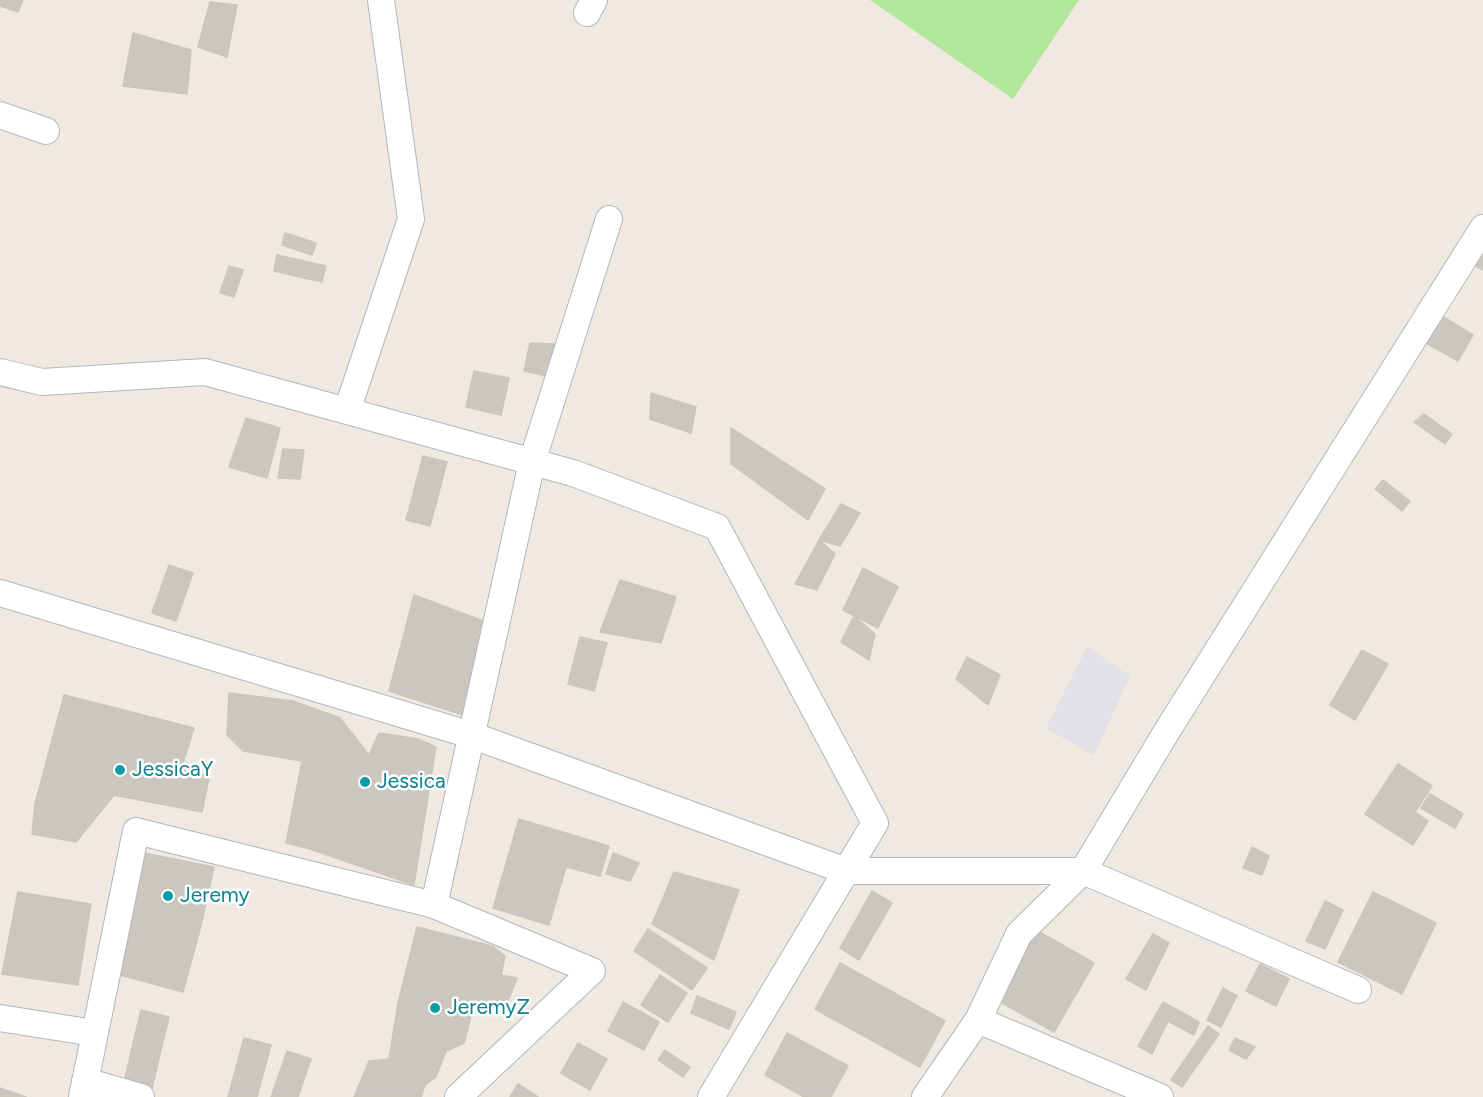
<!DOCTYPE html>
<style>
body{margin:0}
canvas{display:block;background:#efe9e0}
</style>
<canvas width="1483" height="1097"></canvas>
<script>
const context = document.querySelector('canvas').getContext('2d');
context.lineJoin = 'round';
function fill(path, color) { context.fillStyle = color; context.fill(path, 'evenodd'); }
function stroke(path, color, width, dash) { context.strokeStyle = color; context.lineWidth = width; context.lineCap = dash ? 'butt' : 'round'; context.setLineDash(dash || []); context.stroke(path); }
function drawText(font, color, halo, rows, align = 'center') {
  context.font = font + ' Figtree,sans-serif'; context.lineWidth = 5; context.setLineDash([]); context.textBaseline = 'middle'; context.strokeStyle = halo; context.fillStyle = color; for (const [text, x, y, turn = 0] of rows) {
    context.save(); context.translate(x, y); context.rotate((+turn || 0) * Math.PI / 180); context.textAlign = isNaN(turn) ? turn : align; if (halo) context.strokeText(text, 0, 0); context.fillText(text, 0, 0); context.restore();
  }
}
const industrial = new Path2D(`
 M1087 647 1130 676 1094 756 1046 728Z`);
const green = new Path2D(`
 M870 0H1079L1013 99Z`);
const building = new Path2D(`
 M0 0H23L18 12 0 6Z
 M210 2 237 5 227 57 198 47Z
 M133 33 191 50 187 94 123 86Z
 M285 233 316 243 312 255 282 245Z
 M1483 249V270L1474 265Z
 M277 255 326 266 322 282 274 271Z
 M229 266 243 270 234 297 220 293Z
 M1442 316 1473 335 1458 361 1426 343Z
 M530 343 555 344 547 376 524 371Z
 M474 371 509 378 501 415 466 407Z
 M651 393 696 407 691 433 650 419Z
 M1424 414 1452 434 1445 444 1414 422Z
 M246 418 280 428 267 478 229 467Z
 M731 428 825 489 808 520 731 464Z
 M283 449 304 450 300 479 278 478Z
 M423 456 447 462 430 526 406 520Z
 M1383 480 1410 501 1402 511 1375 489Z
 M841 504 860 513 840 546 819 540Z
 M819 540 835 554 817 590 795 584Z
 M169 565 193 573 176 621 152 613Z
 M863 568 898 587 878 628 843 610Z
 M620 580 676 597 661 643 600 632Z
 M414 595 486 622 463 715 389 691Z
 M854 616 875 634 869 660 841 642Z
 M580 637 607 643 594 691 568 684Z
 M1362 650 1388 664 1355 720 1330 705Z
 M967 657 1000 675 988 705 956 679Z
 M229 693 293 701 340 718 369 755 379 733 418 739 436 747 414 885 310 849 286 843 302 761 243 751 227 735Z
 M64 695 194 728 183 763 209 778 202 812 114 795 76 842 32 834 35 804Z
 M1398 764 1432 786 1415 812 1428 821 1413 845 1365 814Z
 M1430 794 1463 814 1455 828 1421 808Z
 M519 819 609 846 600 876 566 867 549 925 493 908Z
 M1252 847 1269 856 1262 875 1243 868Z
 M139 852 214 867 201 926 183 992 109 972Z
 M613 853 639 863 630 881 606 874Z
 M674 872 739 890 714 960 652 924Z
 M872 891 892 903 859 960 840 948Z
 M18 892 91 904 78 985 2 974Z
 M1373 892 1436 923 1402 994 1338 962Z
 M1325 901 1343 910 1325 949 1306 941Z
 M417 927 492 946 505 956 501 975 517 978 503 1014 475 1001 464 1043 446 1051 436 1077 425 1085 421 1097H354L369 1061 389 1059 398 1003Z
 M648 929 707 968 692 990 634 951Z
 M1036 930 1094 963 1054 1032 997 1000Z
 M1153 934 1169 943 1146 990 1126 979Z
 M840 963 945 1021 920 1067 815 1009Z
 M1260 964 1289 979 1276 1006 1246 991Z
 M660 975 687 993 668 1022 641 1005Z
 M1223 988 1237 996 1221 1027 1207 1020Z
 M697 996 736 1012 729 1029 691 1013Z
 M623 1002 659 1022 644 1050 608 1031Z
 M1163 1002 1199 1022 1194 1035 1168 1021 1152 1054 1138 1046Z
 M141 1010 169 1017 151 1092 123 1086Z
 M1208 1026 1219 1034 1182 1087 1171 1080Z
 M787 1033 848 1066 831 1097H804L765 1075Z
 M244 1038 271 1045 257 1097H228Z
 M1235 1038 1255 1047 1246 1059 1229 1050Z
 M578 1043 607 1059 590 1090 561 1073Z
 M665 1050 690 1067 683 1077 658 1060Z
 M287 1051 311 1059 298 1097H271Z
 M518 1084 538 1097H510Z
 M0 1088 26 1097H0Z`);
const street = new Path2D(`
 M587 13 594 0
 M0 115 46 131
 M0 372 42 382 205 372 573 473 717 527 875 823 711 1097
 M347 411 411 219 381 0
 M0 593 471 735 846 871H1083L1167 731 1483 228
 M0 1018 94 1033
 M978 1020 1160 1097
 M85 1081 141 1097
 M82 1097 136 831 434 905
 M458 1097 592 971 434 905 532 462 609 219
 M925 1097 978 1020 1019 934 1083 871 1358 990`);
const markers = [
 [120,770,6,"#0f9aa8"],
 [365,782,6,"#0f9aa8"],
 [168,896,6,"#0f9aa8"],
 [435,1008,6,"#0f9aa8"]
];
const cultureNames = [
 ["JessicaY",132,770],
 ["Jessica",377,782],
 ["Jeremy",180,896],
 ["JeremyZ",447,1008]
];
fill(industrial, '#e3e0e8');
fill(green, '#b1e69c');
fill(building, '#cbc7be');
stroke(building, '#cbc6b9', 1.5);
stroke(street, '#b4b5c1', 28);
stroke(street, '#fff', 26);
for (const [x, y, r, color] of markers) { const dot = new Path2D(); dot.arc(x, y, r, 0, 2 * Math.PI); context.fillStyle = color; context.fill(dot); stroke(dot, '#fff', 2); }
drawText('21px', '#0d838f', '#fff', cultureNames, 'left');
</script>
